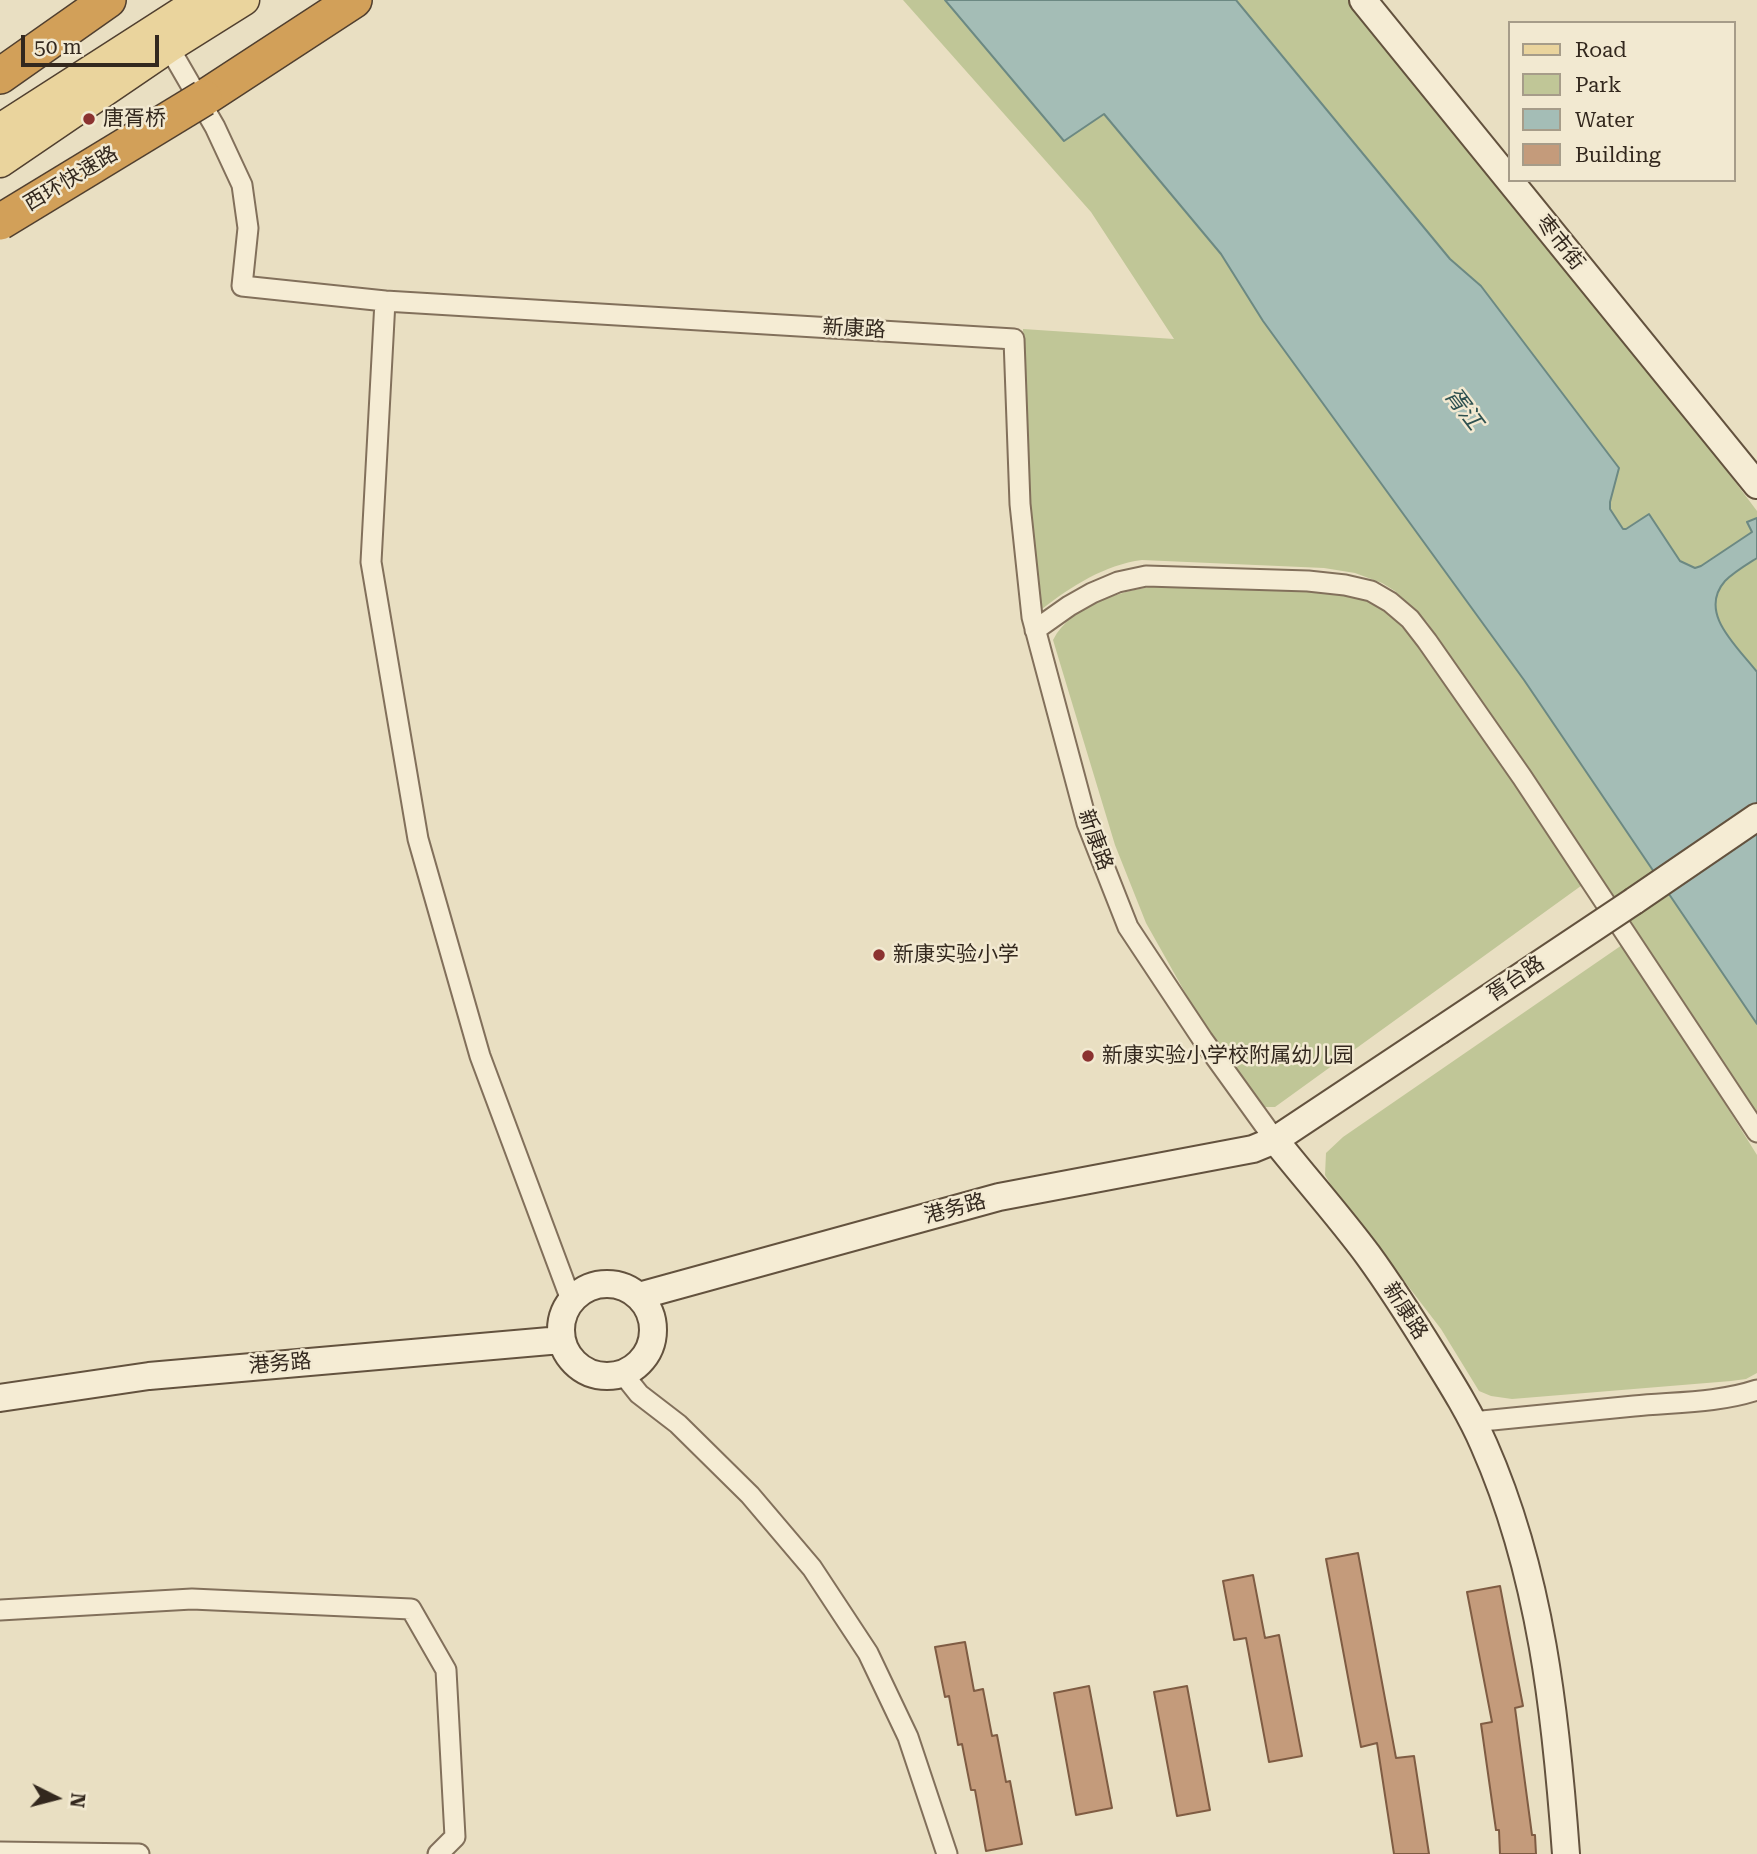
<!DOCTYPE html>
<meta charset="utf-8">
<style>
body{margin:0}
#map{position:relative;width:1757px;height:1854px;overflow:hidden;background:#e9dfc2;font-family:"Roboto Serif",serif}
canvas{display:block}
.legend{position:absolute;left:1508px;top:21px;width:228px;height:161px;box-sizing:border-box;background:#f2e9d1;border:2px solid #a69c89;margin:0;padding:9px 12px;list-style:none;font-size:21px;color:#33281e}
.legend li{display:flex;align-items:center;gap:14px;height:35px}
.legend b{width:35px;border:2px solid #a69c89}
.north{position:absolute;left:21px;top:1763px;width:70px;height:70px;-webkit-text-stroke:5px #f2e9d1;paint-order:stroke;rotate:96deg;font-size:19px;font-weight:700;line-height:28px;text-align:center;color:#33281e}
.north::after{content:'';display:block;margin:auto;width:24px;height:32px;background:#33281e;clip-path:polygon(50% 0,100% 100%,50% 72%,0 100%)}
.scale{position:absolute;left:21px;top:35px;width:138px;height:32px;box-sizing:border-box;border:4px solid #33281e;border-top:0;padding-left:9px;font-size:21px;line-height:24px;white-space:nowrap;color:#33281e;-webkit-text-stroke:5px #f2e9d1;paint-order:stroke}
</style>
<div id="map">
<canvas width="1757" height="1854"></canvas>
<ul class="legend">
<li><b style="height:9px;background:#ead49d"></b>Road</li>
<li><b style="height:19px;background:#c0c697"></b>Park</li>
<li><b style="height:19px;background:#a4bdb6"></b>Water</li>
<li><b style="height:19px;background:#c49b7b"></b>Building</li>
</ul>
<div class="north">N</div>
<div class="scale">50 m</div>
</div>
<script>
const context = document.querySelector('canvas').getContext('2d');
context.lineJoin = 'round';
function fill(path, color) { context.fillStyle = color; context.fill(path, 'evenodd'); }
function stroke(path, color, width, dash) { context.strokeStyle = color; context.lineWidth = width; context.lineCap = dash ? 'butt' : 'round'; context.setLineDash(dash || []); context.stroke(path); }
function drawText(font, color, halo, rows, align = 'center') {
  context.font = font + ' "Roboto Serif","Noto Sans SC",serif'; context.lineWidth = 5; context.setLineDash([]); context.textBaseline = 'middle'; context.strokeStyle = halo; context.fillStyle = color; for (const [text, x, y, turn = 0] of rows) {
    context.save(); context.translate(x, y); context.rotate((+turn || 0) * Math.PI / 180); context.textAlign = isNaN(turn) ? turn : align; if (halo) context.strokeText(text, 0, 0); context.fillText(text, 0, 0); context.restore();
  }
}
const green = new Path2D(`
 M903 0H945L1064 141 1104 113 1221 254 1263 321 1524 680 1757 1024V1114L1427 622 1395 591 1382 583 1355 573 1324 568 1142 560C1104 565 1072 586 1042 609L1029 509 1023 329 1174 339 1091 212Z
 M1236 0H1350C1487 169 1627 336 1757 511V517L1747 523 1753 532 1701 566 1695 568 1680 561 1649 514 1623 530 1610 509V502L1619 468 1481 286 1450 259Z
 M1757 558V672C1738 647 1697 613 1725 581 1734 572 1746 565 1757 558Z
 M1165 585 1342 591C1371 598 1387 609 1406 630L1585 883 1275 1107H1263L1237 1085 1146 923 1115 845 1053 640C1072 603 1127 589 1165 585Z
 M1622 945 1707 1075 1757 1155V1373L1746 1379 1731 1381 1512 1399 1491 1396 1479 1391 1441 1329 1332 1187 1325 1175 1326 1153 1343 1137Z`);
const water = new Path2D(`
 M945 0H1236L1450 259 1481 286 1619 468 1610 502V509L1623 529H1626L1649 514 1680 561 1695 568 1701 566 1752 532 1747 522 1757 518V558C1746 565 1734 572 1725 581 1697 613 1738 647 1757 672V1024L1524 680 1263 321 1221 254 1104 114 1064 141Z`);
const building = new Path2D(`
 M1358 1553 1396 1758 1414 1756 1429 1854H1394L1377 1743 1361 1747 1326 1559Z
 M1253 1575 1265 1638 1279 1635 1302 1756 1269 1762 1246 1638 1234 1640 1223 1581Z
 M1500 1586 1523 1706 1515 1708 1532 1835H1535L1536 1854H1500L1499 1830H1496L1481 1724 1492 1722 1467 1592Z
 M965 1642 974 1691 983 1689 992 1736 997 1735 1006 1782 1010 1781 1022 1844 986 1851 975 1790H971L962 1744 958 1745 949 1696 945 1697 935 1647Z
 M1089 1686 1112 1808 1076 1815 1054 1693Z
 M1187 1686 1210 1810 1177 1816 1154 1692Z`);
const street = new Path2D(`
 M163 37 215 127 242 185 248 228 242 286 385 301 371 562 418 839 480 1056 571 1300
 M385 301 1014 339 1020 504 1032 617 1087 823 1128 927 1203 1040 1275 1140
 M1035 630 1069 606 1092 593 1118 582 1146 576 1308 581 1345 585 1371 591 1390 602 1410 619 1427 641 1522 777 1757 1132
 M623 1374 639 1394 678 1424 750 1495 812 1568 868 1653 908 1737 947 1854
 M1472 1422C1526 1417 1580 1411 1634 1406 1675 1402 1718 1403 1757 1390
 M0 1610 192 1599 411 1609 446 1670 455 1837 438 1854
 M0 1852 139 1854`);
const secondary = new Path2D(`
 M1363 0 1757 485
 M1634 901 1757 817
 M1275 1140C1306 1179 1339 1216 1368 1255 1392 1288 1414 1323 1435 1357 1453 1386 1471 1415 1484 1445 1541 1574 1556 1715 1566 1854
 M561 1330a46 46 0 1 1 92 0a46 46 0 1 1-92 0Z
 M639 1296 999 1197 1253 1149 1275 1140 1439 1031
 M0 1398 149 1376 561 1340`);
const primary = new Path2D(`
 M0 129 201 0
 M0 162 169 47 244 0`);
const highway = new Path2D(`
 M0 76 108 0
 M204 98 354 0`);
const secondaryBridge = new Path2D(`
 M1439 1031 1634 901`);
const highwayBridge = new Path2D(`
 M0 222 204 98`);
const markers = [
 [89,119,7,"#8b3230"],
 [879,955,7,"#8b3230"],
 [1088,1056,7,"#8b3230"]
];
const poiNames = [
 ["唐胥桥",103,119],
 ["新康实验小学",893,955],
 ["新康实验小学校附属幼儿园",1102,1056]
];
const streetNames = [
 ["西环快速路",71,179,-31],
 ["枣市街",1560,243,51],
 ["新康路",854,329,3],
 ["新康路",1095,840,70],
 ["胥台路",1516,979,-34],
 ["港务路",955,1209,-15],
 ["新康路",1405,1311,57],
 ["港务路",280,1364,-5]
];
const waterNames = [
 ["胥江",1463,409,53]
];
fill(green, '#c0c697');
fill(water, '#a4bdb6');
stroke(water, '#6c8983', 2);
fill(building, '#c49b7b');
stroke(building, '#7f5c43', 2);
stroke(street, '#82705b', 23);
stroke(secondary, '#63523e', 30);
stroke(primary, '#503f2f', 33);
stroke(highway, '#503f2f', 38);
stroke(street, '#f5ecd4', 19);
stroke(secondary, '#f5ecd4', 26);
stroke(primary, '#ead49d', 30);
stroke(highway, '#d2a059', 35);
stroke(secondaryBridge, '#63523e', 30, []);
stroke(highwayBridge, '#503f2f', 38, []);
stroke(secondaryBridge, '#f5ecd4', 26);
stroke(highwayBridge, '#d2a059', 35);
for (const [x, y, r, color] of markers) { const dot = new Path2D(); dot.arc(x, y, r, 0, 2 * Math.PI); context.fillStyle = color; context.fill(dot); stroke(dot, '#f2e9d1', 2.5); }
drawText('21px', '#33281e', '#f2e9d1', poiNames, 'left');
drawText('21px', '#33281e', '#f2e9d1', streetNames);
drawText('italic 23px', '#2e5150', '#f2e9d1', waterNames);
</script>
